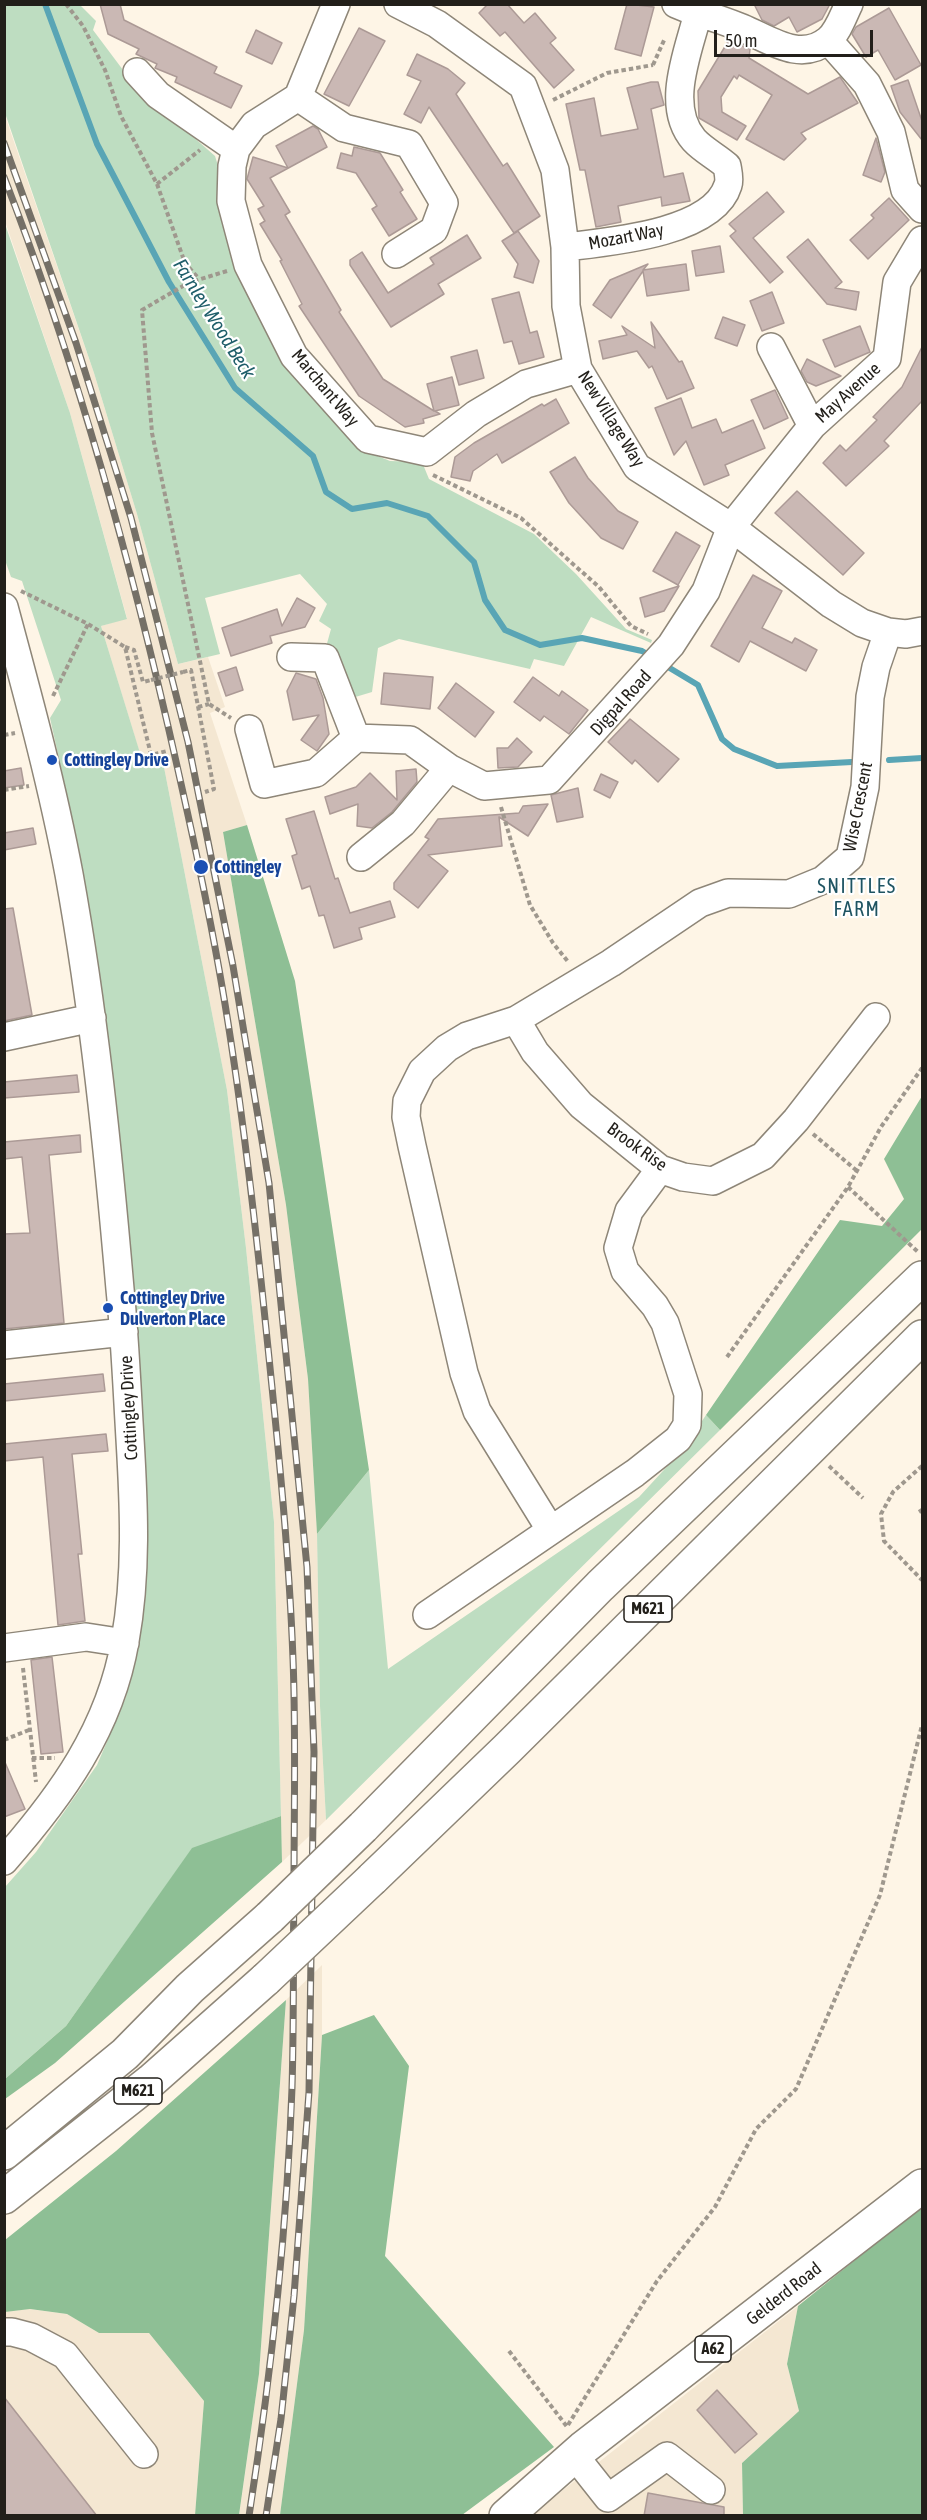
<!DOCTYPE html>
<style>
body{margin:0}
#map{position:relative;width:927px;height:2520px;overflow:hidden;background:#fef5e6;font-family:"Asap Condensed",sans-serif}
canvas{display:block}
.frame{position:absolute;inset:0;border:6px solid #221f1a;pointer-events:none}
.scale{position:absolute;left:714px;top:30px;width:159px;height:27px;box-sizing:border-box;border:3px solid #221f1a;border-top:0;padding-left:8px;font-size:18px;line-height:21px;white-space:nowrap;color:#221f1a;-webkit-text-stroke:4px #fff;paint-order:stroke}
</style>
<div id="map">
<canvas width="927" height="2520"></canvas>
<div class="frame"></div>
<div class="scale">50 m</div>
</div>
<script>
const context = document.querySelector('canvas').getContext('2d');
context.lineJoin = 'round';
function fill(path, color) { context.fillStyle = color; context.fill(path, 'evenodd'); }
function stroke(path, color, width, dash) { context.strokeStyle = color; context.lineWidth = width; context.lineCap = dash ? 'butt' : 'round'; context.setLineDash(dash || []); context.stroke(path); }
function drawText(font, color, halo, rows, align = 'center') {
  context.font = font + ' "Asap Condensed",sans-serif'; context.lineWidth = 4.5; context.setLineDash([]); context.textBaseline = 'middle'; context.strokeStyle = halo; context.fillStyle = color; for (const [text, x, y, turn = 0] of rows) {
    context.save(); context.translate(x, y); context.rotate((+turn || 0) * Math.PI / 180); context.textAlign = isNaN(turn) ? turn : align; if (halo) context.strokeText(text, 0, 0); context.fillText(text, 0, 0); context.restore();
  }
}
const built = new Path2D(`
 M4 113 94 373 137 514 178 664 208 657 225 707 210 713 247 825 223 832 286 1205 308 1379 317 1534 320 1706 326 1820 282 1862 274 1522 246 1248 227 1090 163 762 144 767 101 626 127 618 70 413 5 221Z
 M322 1965V2035L304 2330 280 2515 239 2516 259 2374 286 2000Z
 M798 2306 787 2364 799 2411 742 2463 743 2515 530 2516Z
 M29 2309 67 2314 99 2333H149L204 2401 195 2515H5L4 2312Z`);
const green = new Path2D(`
 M5 5H80L96 21 93 30 135 86 215 156 220 172V202L240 279 286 364 311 397 360 449 390 461 422 462 429 479 534 534 576 574 626 629 652 640 651 643 591 617 564 666 534 659 530 669 399 639 378 648 372 692 352 698 326 647 331 629 319 621 327 604 300 574 205 598 220 654 178 664 137 514 94 373 5 113Z
 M4 221 70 413 127 619 101 626 144 766 163 762 227 1090 246 1248 274 1522 281 1816 192 1849 66 2026 5 2079V1887L36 1852 97 1765 126 1697 147 1564 133 1271 117 1111 98 963 79 849 50 718 61 700 22 581 11 577 5 560Z
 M706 1415 720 1430 326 1820 320 1706 317 1534 369 1470 388 1669 639 1497 684 1448Z`);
const forest = new Path2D(`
 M247 825 295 981 369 1470 317 1534 308 1379 286 1205 223 832Z
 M922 1096V1229L720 1430 706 1415 840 1220 882 1226 904 1199 884 1159Z
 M281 1816 282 1862 55 2063 5 2099V2079L66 2026 192 1848Z
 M286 2000 259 2374 239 2515H195L204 2401 149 2333H99L67 2314 30 2309 5 2312V2240L116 2151Z
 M374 2015 409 2066 385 2256 554 2447 462 2515H280L304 2330 322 2035Z
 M922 2206V2515H743L742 2463 799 2411 787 2364 798 2306Z`);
const stream = new Path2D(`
 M45 4 97 144 169 282 235 388 313 456 326 492 352 509 387 503 428 516 474 562 485 600 505 630 540 645 582 638 642 651 652 657
 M663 664 698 685 722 739 734 749 777 766 852 762
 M889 760 922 758`);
const building = new Path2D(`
 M100 4H120L124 20 217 67 214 73 242 86 231 108 175 82 177 77 155 68 157 64 136 54 139 49 108 34Z
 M488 4H507L524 23 535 13 556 38 550 43 574 70 554 88 505 32 500 36 479 13Z
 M627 4 654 7 641 56 615 49Z
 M754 4H830L822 19 797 32 789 17 774 26 762 20Z
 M889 8 921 65 895 80 878 50 866 57 852 34 856 27Z
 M359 28 385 41 349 106 324 94Z
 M256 30 282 43 272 64 246 52Z
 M729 40 750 49 749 58 808 94 840 77 858 103 801 133 806 139 784 160 746 139 772 95 739 75 737 79 734 76 721 97 722 112 746 126 737 140 699 118 698 91Z
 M417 54 448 69 465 83 456 94 503 166 507 163 540 216 514 233 429 107 421 123 404 114 421 81 407 75Z
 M908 80 922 121V140L900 112 891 86Z
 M651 82H658L664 105 651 109 664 177 683 173 690 201 662 206 661 197 618 206 621 222 596 227 585 170H580L566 104 594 98 601 136 638 129 627 88Z
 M313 126 318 129 327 147 270 178 290 212 285 215 341 310 339 312 383 379 434 411 427 384 452 377 459 405 435 411 440 414 423 419 424 423 405 427 359 396 299 306 302 304 280 261 282 260 260 224 265 221 258 209 264 206 247 179 253 157 288 168 276 146Z
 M876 138 885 172 881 182 863 175Z
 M354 147 380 153 403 190 400 192 417 219 389 236 372 209 377 206 356 173 337 168 341 153 352 156Z
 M767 192 784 212 753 238 783 272 770 283 730 236 736 231 729 224Z
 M889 198 909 220 868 259 850 240 874 218 871 215Z
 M518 231 539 261 533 283 514 277 518 264 502 241Z
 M467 235 481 258 438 284 444 294 391 327 350 265V260L362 252 388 293 434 264 430 258Z
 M808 239 842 282 835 288 859 292 856 310 827 304 787 257Z
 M720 246 724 272 696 276 692 251Z
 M648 264 643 270 686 264 689 290 647 296 643 271 611 318 593 305 610 280Z
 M519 292 530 333 537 331 544 357 519 364 512 341 504 343 492 299Z
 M772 292 784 323 762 331 750 301Z
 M723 317 745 325 737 346 715 338Z
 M651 322 679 362 682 361 694 388 667 399 652 366 649 368 637 351 603 359 599 341 627 335 622 326 655 348Z
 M860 326 870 352 835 367 823 340Z
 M922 347V401L884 441 889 446 846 486 823 463 840 445 846 451 877 420 873 417 902 387Z
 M477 350 484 378 459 385 451 357Z
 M807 359 841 376 816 386 807 382 801 371Z
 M775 390 788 418 764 429 751 400Z
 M681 398 692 428 716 419 722 433 753 420 765 448 725 465 729 475 704 485 686 441 674 455 655 408Z
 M556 399 569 423 502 463 497 454 473 471 470 481 451 477 455 457 474 443 542 404 544 406Z
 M575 457 588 478 618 511 638 522 623 549 601 538 569 503 550 472Z
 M797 491 864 553 843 575 775 513Z
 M676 532 700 546 678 585 653 571Z
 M753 575 782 591 762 628 792 643 795 638 817 650 806 671 750 641 739 662 711 646Z
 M679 586 664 611 645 617 640 598Z
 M297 598 315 608 305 627 270 636 272 643 231 656 222 628 277 609 282 626Z
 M236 667 243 690 226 696 218 673Z
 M296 673 316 679 323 698 329 734 317 751 301 740 319 715 293 720 287 691Z
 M384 673 433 677 430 709 381 704Z
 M533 677 559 696 562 691 588 710 569 734 544 716 540 721 514 702Z
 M456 683 494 712 475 737 438 708Z
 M630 719 679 759 658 782 635 760 632 764 608 742Z
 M517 738 532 752 518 767 498 768 497 748H508Z
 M21 768 24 785 4 788V771Z
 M416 769 417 782 392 812 372 828 357 826 358 804 330 814 325 797 356 787 370 773 397 800 396 771Z
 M601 774 618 782 610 798 594 790Z
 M578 788 583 817 557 822 551 795Z
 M548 804 528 836 499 817 502 846 428 855 448 871 418 908 394 889V883L429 839 425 837 438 819 519 813 523 806Z
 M314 811 335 879 338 878 350 913 390 901 395 917 359 928 362 939 334 948 324 915 319 916 310 886 302 889 292 856 297 854 286 819Z
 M33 828 36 844 4 850V833Z
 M13 908 32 1015 4 1021V909Z
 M77 1075 79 1092 4 1098V1082Z
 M80 1135 81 1152 49 1155 64 1323 4 1329V1234L30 1233 22 1157 4 1159V1142Z
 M103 1374 105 1391 4 1401V1384Z
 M106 1434 108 1451 72 1454 82 1554H78L85 1621 58 1625 43 1457 4 1461V1444Z
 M52 1657 63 1752 41 1754 31 1660Z
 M4 1760 25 1809 4 1817Z
 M717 2390 757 2434 735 2453 697 2410Z
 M4 2397 97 2516H4Z
 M648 2493 724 2507V2516H644Z`);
const path = new Path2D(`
 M66 4 83 26 105 70 121 116 157 184 200 150
 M653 65 665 38
 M553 100 607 73 653 65
 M157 184 185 263 199 279
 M227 271 188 283 142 310 152 433 209 704 231 718
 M433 475 521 518 599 587 631 626 648 634
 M21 591 88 624 125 647 151 755 167 751
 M125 647 134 650 143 682 151 680
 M183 672 191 670 214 789 205 792
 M53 696 88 624
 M198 707 209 704
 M4 735 15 733
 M4 790 29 786
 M501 807 530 905 553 943 569 963
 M813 1134 856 1170
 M848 1187 918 1252
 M727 1357 848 1187 881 1127 922 1068
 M829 1466 863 1498
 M922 1466 893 1492 881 1514 884 1541 922 1580
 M919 1512 922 1510
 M23 1668 36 1782
 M4 1740 29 1730
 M32 1758H55
 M509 2351 568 2428
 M568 2425 657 2281 715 2207 756 2129 796 2089 880 1895 922 1725`);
const minor = new Path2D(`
 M336 4 298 97 254 125 236 149 232 166 231 201 248 265 294 356 368 439 427 452 476 414 526 384 578 369
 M398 4 437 24 523 86 555 170 565 247 566 306 578 369 637 467 731 527 831 604 862 623 888 632 906 634 922 631
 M698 4V13C713 17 727 22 742 28 769 39 800 63 828 40 838 32 843 16 849 4
 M828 40 867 84 891 132 905 190 922 209
 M137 72 158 95 236 149
 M298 97 344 128 409 144 444 203 434 230 396 254
 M565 247C607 242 713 234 728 185 730 179 728 172 727 166 717 157 703 150 694 140 664 106 689 50 698 13L676 4
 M771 347 812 426
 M4 607C28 696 52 784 69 874 94 1012 108 1150 120 1289 125 1339 127 1389 130 1439 134 1506 137 1575 125 1641 110 1729 61 1796 4 1861
 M291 657 325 658 356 738
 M249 729 264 784 316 773 356 738 410 740 449 768
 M361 857 403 823 449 768 484 786 549 780 671 645 706 591 731 527 812 426 887 358 897 282 922 240
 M516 1020 535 1052 581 1105 660 1169 683 1177 713 1181 763 1156 796 1120 876 1017
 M4 1037 92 1018
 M4 1345 124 1332
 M550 1529 477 1411 464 1373 412 1146 406 1117 407 1101 422 1071 447 1048 467 1036 516 1020 611 963 700 903 728 893 789 894 823 880 850 857 865 787 870 697 876 667 888 632
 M427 1615 635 1473 678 1439 687 1425 688 1394 665 1323 655 1306 625 1271 618 1248 629 1211 660 1169
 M4 1648 86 1637 125 1643
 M4 2332H12L31 2337 65 2355 144 2454
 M574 2455 608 2498 667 2456 711 2490`);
const major = new Path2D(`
 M506 2516 583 2448 922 2186`);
const highway = new Path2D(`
 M363 1827 600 1586 922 1278
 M372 1879 507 1749 922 1337
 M4 2153 125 2054 190 1988 270 1917
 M4 2197 151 2081 266 1979`);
const rail = new Path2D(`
 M4 143 76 343 131 518 188 742 233 966 269 1183 307 1567 314 1752 309 2092 294 2296 281 2419 266 2516
 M4 177C73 355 125 540 168 726 192 831 215 935 231 1042 246 1140 257 1239 267 1338 278 1445 289 1551 293 1659 296 1734 294 1810 294 1886 293 1953 294 2021 292 2088 287 2231 271 2375 249 2516`);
const pathBridge = new Path2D(`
 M151 680 183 672`);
const highwayBridge = new Path2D(`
 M270 1917 363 1827
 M266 1979 372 1879`);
const markers = [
 [52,760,6,"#1a4fb4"],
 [201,867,8,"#1a4fb4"],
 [108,1308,6,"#1a4fb4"]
];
const shields = [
 [648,1609,48],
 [138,2091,48],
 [713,2349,36]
];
const shieldNames = [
 ["M621",648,1609],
 ["M621",138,2091],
 ["A62",713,2349]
];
const streetNames = [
 ["Mozart Way",626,237,-11],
 ["Marchant Way",325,388,50],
 ["May Avenue",848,393,-42],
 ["New Village Way",611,419,58],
 ["Digpal Road",621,703,-48],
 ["Wise Crescent",858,807,-79],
 ["Brook Rise",637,1147,36],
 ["Cottingley Drive",129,1408,-93],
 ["Gelderd Road",784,2294,-38]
];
const transitNames = [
 ["Cottingley Drive",64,760],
 ["Cottingley",214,867],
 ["Cottingley Drive",120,1298],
 ["Dulverton Place",120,1319]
];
const waterNames = [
 ["Farnley Wood Beck",214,319,58]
];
const neighbourhoodNames = [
 ["SNITTLES",857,887],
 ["FARM",857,910]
];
fill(built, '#f4e7d2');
fill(green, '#beddc1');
fill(forest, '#8ebf95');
stroke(stream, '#59a5b5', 6);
fill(building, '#cab8b4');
stroke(building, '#ac9a96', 1.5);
stroke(minor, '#8e8678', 30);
stroke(major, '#8e8678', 36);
stroke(highway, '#8e8678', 36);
stroke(path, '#9f988e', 4, [4.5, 3]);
stroke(minor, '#fff', 27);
stroke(major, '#fff', 33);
stroke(highway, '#fff', 33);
stroke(rail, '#757067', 7);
stroke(rail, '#fff', 4.5, [14]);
stroke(highwayBridge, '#8e8678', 36, []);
stroke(pathBridge, '#9f988e', 4, [4.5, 3]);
stroke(highwayBridge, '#fff', 33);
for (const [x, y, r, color] of markers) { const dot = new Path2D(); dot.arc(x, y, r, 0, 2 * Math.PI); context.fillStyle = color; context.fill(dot); stroke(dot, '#fff', 2); }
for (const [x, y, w] of shields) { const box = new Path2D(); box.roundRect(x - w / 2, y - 13, w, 26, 4.5); context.fillStyle = '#fff'; context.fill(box); stroke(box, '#221f1a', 1.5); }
drawText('bold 16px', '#221f1a', null, shieldNames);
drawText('18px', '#221f1a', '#fff', streetNames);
drawText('bold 18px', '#164399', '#fff', transitNames, 'left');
drawText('italic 20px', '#1f5e6a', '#fff', waterNames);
context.letterSpacing = '1.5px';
drawText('20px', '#1f5462', '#fff', neighbourhoodNames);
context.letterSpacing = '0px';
</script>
